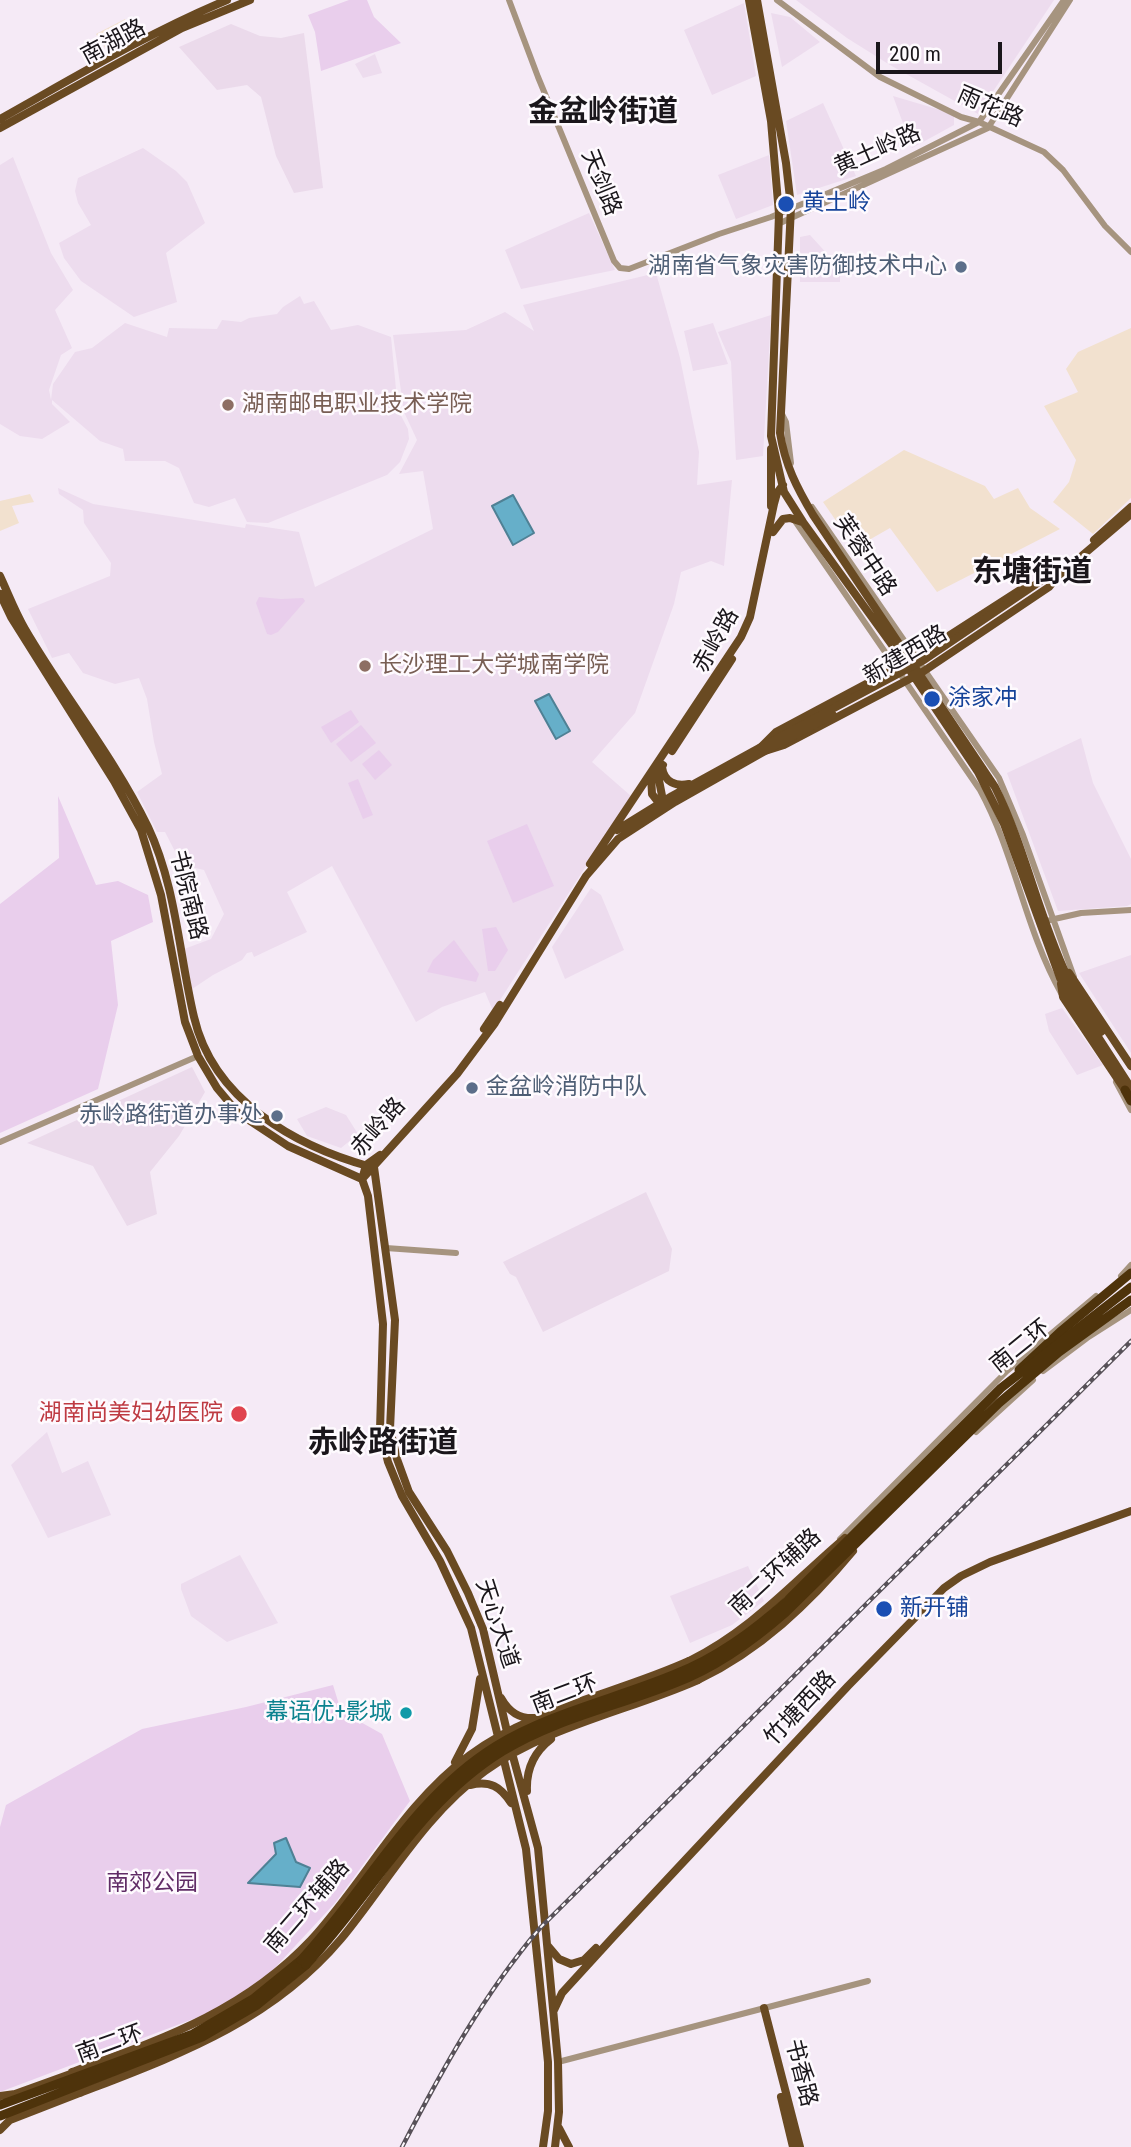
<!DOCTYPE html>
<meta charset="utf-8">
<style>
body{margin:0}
#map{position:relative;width:1131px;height:2147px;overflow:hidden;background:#f5eaf6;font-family:"Roboto Condensed",sans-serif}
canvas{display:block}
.scale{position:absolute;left:876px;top:42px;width:126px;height:32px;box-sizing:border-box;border:4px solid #1a161b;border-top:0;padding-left:9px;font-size:21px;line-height:24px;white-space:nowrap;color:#1a161b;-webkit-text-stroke:5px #fefafe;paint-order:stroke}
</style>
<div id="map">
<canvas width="1131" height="2147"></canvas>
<div class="scale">200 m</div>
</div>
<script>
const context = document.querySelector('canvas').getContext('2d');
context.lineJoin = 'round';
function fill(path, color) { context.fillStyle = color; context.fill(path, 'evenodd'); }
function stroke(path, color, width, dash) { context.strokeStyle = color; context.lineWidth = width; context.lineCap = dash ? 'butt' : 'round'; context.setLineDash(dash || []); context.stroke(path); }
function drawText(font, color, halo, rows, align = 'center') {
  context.font = font + ' "Roboto Condensed","Noto Sans SC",sans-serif'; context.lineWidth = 5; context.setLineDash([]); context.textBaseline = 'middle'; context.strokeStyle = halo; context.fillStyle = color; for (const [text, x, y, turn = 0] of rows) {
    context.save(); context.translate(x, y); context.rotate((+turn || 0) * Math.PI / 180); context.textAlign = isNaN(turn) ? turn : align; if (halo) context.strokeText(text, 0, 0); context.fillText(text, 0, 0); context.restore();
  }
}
const built = new Path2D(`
 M796 0H1054L978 114 890 65 847 38Z
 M744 3 756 76 712 95 684 30Z
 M771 13 790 17 820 42 782 67Z
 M375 54 382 73 363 78 355 64Z
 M893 96 954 114V125L912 148Z
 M823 103 856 176 797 195 786 121Z
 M143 148 176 171 187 182 205 223 166 253 177 302 134 317 81 281 64 258 59 243 91 225 78 203 75 191 78 178Z
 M769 155 773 205 736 219 718 175Z
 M13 157 51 253 73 290 55 310 72 348 61 355 49 390 51 400 53 384 75 352 92 348 125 323 167 337 169 328 217 329 222 320 241 322 249 318 277 314 283 307 300 296 304 304 314 301 331 330 358 325 391 337 398 410 408 429 409 439 400 462 387 475 268 523 247 522 235 498 209 507 194 503 179 468 165 461H125L123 449 100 441 52 400V404L70 422 42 439 20 436 0 424V165Z
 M589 213 615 270 521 289 505 250Z
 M810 235 840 268V282H800V237Z
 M656 273 680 358 699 452 697 485 732 480 724 566 711 561 681 572 674 604 635 713 592 762 631 796 493 1011 485 992 442 1007 416 1022 332 866 287 892 307 932 254 957 252 952 247 953 242 960 213 975 192 989 184 949 211 939 224 914 204 870 182 865 165 832H157L137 792 162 774 154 742 147 699 139 678 115 684 83 673 69 653 52 658 28 609 110 576 111 563 84 523 83 510 59 494 58 488 93 504 245 528 246 524 299 532 315 587 433 529 423 471 399 474 417 440 404 412 393 335 466 330 505 312 534 331 523 305Z
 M771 315 763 456 736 460 731 362 718 332Z
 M713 323 728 364 693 371 684 331Z
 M1081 738 1093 783 1131 859V904L1127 906 1058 911 1007 773Z
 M591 888 601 895 624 950 565 979 552 947Z
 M1131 955V1053L1079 973Z
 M1062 1008 1103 1065 1077 1075 1049 1031 1045 1014Z
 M326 1107 346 1115 358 1134 341 1148 307 1136 297 1119Z
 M47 1432 62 1473 88 1461 111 1515 48 1538 11 1465Z
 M240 1555 278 1623 227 1642 191 1616 181 1589V1584Z
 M748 1566 764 1601 732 1625 690 1643 670 1596Z`);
const industrial = new Path2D(`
 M231 24 260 36 281 38 304 33 323 188 294 193 276 156 261 97 247 85 217 90 179 47Z
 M192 1067 205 1092 179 1136 150 1172 157 1214 127 1226 93 1166 27 1143Z
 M646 1192 672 1249 669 1271 543 1332 516 1277 510 1274 503 1262Z`);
const medical = new Path2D(`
 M125 19 135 34 106 49 96 34Z
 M1131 328V498L1093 534 1053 502 1069 482 1076 460 1044 406 1078 392 1066 369 1078 352Z
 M904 450 985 486 994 499 1018 488 1030 508 1060 529 937 592 890 528 855 548 823 502Z
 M30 494 34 502 12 506 19 523 0 531V501Z`);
const green = new Path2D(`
 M349 0H367L374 17 401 43 321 71 315 32 308 15Z
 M259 597 281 599 303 598 305 601 278 632 271 635 267 634 256 603Z
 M351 710 359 722 331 743 321 727Z
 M361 725 376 743 351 762 336 744Z
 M379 750 392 765 375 780 362 764Z
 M358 779 373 815 363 819 348 783Z
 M58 796 96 885 118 881 148 895 153 922 111 941 118 1005 98 1089 0 1133V904L59 858Z
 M527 824 554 886 513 903 487 841Z
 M496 927 508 950 495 971H488L482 929Z
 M454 940 479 974 476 982 427 972 433 960Z
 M333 1685 341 1711 382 1734 410 1801 335 1903 271 1972 217 2010 0 2092V1827L6 1805 142 1729 246 1707Z`);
const water = new Path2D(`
 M513 495 534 533 513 545 492 506Z
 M549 694 570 731 556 739 535 701Z
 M286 1838 296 1862 310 1868 300 1887 248 1883 276 1854 274 1843Z`);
const minor = new Path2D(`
 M509 0 538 77 614 261 620 268 629 269 719 234 771 217 886 169 979 122 1064 0
 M777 0 880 77 961 117 979 122 1044 152 1063 170 1105 226 1131 252
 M778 224 988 128 1070 0
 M781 412 786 422 791 463
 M812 507 999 778 1023 835 1074 977
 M795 521 980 790C1015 854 1025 929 1061 993
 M1050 920 1081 913 1131 910
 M1116 1082 1131 1110
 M0 1142 198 1056
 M386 1248 456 1253
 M1121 1276 1131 1265
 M1043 1371 1087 1338 1131 1310
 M976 1432 1033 1380
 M840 1539 1007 1371 1096 1296
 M558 2062 868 1981`);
const major = new Path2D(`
 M749 0 771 121 779 214 771 436 784 492 803 522 905 663 978 772 1004 824 1060 978 1131 1088
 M757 0 786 163 791 207 780 433C785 465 797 488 813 515L995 787C1025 847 1038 915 1067 976 1076 995 1089 1014 1101 1032
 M0 119C75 77 148 33 227 0
 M0 128 182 28 250 0
 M771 449V506
 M773 532 783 519 790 518 802 522
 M1094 540 1131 507
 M0 576C8 593 15 612 25 629 64 696 114 757 148 827 176 886 179 954 194 1017 213 1100 295 1146 371 1167
 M0 594 11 617 114 781 141 830 161 895 185 1022 198 1056 217 1088 238 1113 288 1146 362 1179
 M672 751 732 659
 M663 765 658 775 664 806
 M662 767C664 782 676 787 689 784
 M651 775 652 794 662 807
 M617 830 672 796 761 747 776 732 911 660 1026 586
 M590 864 741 637 750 617 774 504 777 493 783 485
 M1069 973 1131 1066
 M1061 984 1063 997 1125 1090
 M484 1029 500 1005
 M374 1167 395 1320 390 1429 397 1459 409 1492 447 1551 468 1593 483 1629 512 1753 538 1848 558 2062 559 2112 555 2147
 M363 1176 366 1165 380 1155
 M362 1179 457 1074 495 1023 586 876 618 839 675 802 765 751 784 745 921 673 1049 587 1057 577 1131 514
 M362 1179 368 1196 383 1324 380 1430 388 1462 402 1496 440 1561 471 1628 526 1849 548 2062V2111L543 2147
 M501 1698C509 1712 519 1719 535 1718
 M455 1762 472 1729 480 1679
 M470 1785C490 1780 501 1787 511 1803
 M527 1791C526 1769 534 1752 551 1739
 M548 1946 559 1959 571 1964 584 1960 596 1948
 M764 2008 800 2147
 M554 2010 562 1993 615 1935 848 1686 944 1588 961 1576 990 1562 1131 1511
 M72 2072C162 2039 243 2012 311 1940 366 1880 403 1804 470 1755 531 1709 619 1693 689 1661
 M80 2093C178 2055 271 2022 341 1939 388 1882 424 1815 485 1771 548 1726 628 1711 698 1680
 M0 2096 15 2094 76 2072
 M781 2097 793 2147
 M559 2128 569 2147
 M0 2130 10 2120 82 2092`);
const highway = new Path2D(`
 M1125 1090 1131 1101
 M1019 1370 1060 1332 1131 1273
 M0 2105 193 2034 253 1999 301 1960
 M0 2116 202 2037 257 2005 306 1965`);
const rail = new Path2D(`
 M402 2147C442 2070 483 1995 540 1928L1131 1341`);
const majorBridge = new Path2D(`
 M761 747 924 660 1054 572
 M765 751 833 715
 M689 1661C752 1630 793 1582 845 1538
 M698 1680C760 1650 809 1604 853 1551`);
const highwayBridge = new Path2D(`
 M301 1960C367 1889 412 1798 496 1746 550 1713 615 1699 673 1675 717 1658 753 1631 788 1600L1001 1388 1131 1287
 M306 1965C373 1894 418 1803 503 1751 555 1719 618 1706 675 1683 717 1667 753 1641 786 1612L999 1403 1059 1352 1131 1300`);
const markers = [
 [786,204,9,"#1a4fb4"],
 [961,267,7,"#5c6f8a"],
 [228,405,7,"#8d6e63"],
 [365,666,7,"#8d6e63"],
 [932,699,9,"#1a4fb4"],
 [472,1088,7,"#5c6f8a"],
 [277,1116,7,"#5c6f8a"],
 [239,1414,9,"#e0444e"],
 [884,1609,9,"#1a4fb4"],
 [406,1713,7,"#0f9aa8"]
];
const streetNames = [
 ["南湖路",114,43,-28],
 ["雨花路",990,108,23],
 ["黄土岭路",878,151,-24],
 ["天剑路",600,183,68],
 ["芙蓉中路",864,556,56],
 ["赤岭路",717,641,-61],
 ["新建西路",906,656,-31],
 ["书院南路",187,895,76],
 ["赤岭路",379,1128,-49],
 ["南二环",1021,1347,-39],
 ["南二环辅路",776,1573,-43],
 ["天心大道",496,1624,72],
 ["南二环",565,1695,-21],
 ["竹塘西路",801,1709,-47],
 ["南二环辅路",308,1907,-49],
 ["南二环",110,2045,-20],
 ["书香路",800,2073,76]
];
const transitNames = [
 ["黄土岭",802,204],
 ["涂家冲",948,699],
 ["新开铺",900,1609]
];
const serviceNames = [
 ["湖南省气象灾害防御技术中心",947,267],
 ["金盆岭消防中队",486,1088,"left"],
 ["赤岭路街道办事处",263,1116]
];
const educationNames = [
 ["湖南邮电职业技术学院",242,405],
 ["长沙理工大学城南学院",379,666]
];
const healthNames = [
 ["湖南尚美妇幼医院",223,1414]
];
const cultureNames = [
 ["幕语优+影城",392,1713]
];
const parkNames = [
 ["南郊公园",152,1884]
];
const districtNames = [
 ["金盆岭街道",603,113],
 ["东塘街道",1032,573],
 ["赤岭路街道",383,1444]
];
fill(built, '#eddcee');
fill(industrial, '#ebdaeb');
fill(medical, '#f2e1cf');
fill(green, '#e9ceec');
fill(water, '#66afc9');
stroke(water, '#4f8195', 2);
stroke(minor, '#a6947f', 6);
stroke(major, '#694a22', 8);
stroke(highway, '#4e330b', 9);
stroke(rail, '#575158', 4.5);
stroke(rail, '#fefafe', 2, [5]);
stroke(majorBridge, '#694a22', 8);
stroke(highwayBridge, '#4e330b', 9);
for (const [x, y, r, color] of markers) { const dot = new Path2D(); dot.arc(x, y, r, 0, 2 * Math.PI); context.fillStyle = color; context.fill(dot); stroke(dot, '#fefafe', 2.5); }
drawText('23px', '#1a161b', '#fefafe', streetNames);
drawText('23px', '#164399', '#fefafe', transitNames, 'left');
drawText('23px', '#4e5e75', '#fefafe', serviceNames, 'right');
drawText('23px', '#785e54', '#fefafe', educationNames, 'left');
drawText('23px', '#be3a42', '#fefafe', healthNames, 'right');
drawText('23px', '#0d838f', '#fefafe', cultureNames, 'right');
drawText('23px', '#602c66', '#fefafe', parkNames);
drawText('bold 30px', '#1a161b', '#fefafe', districtNames);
</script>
